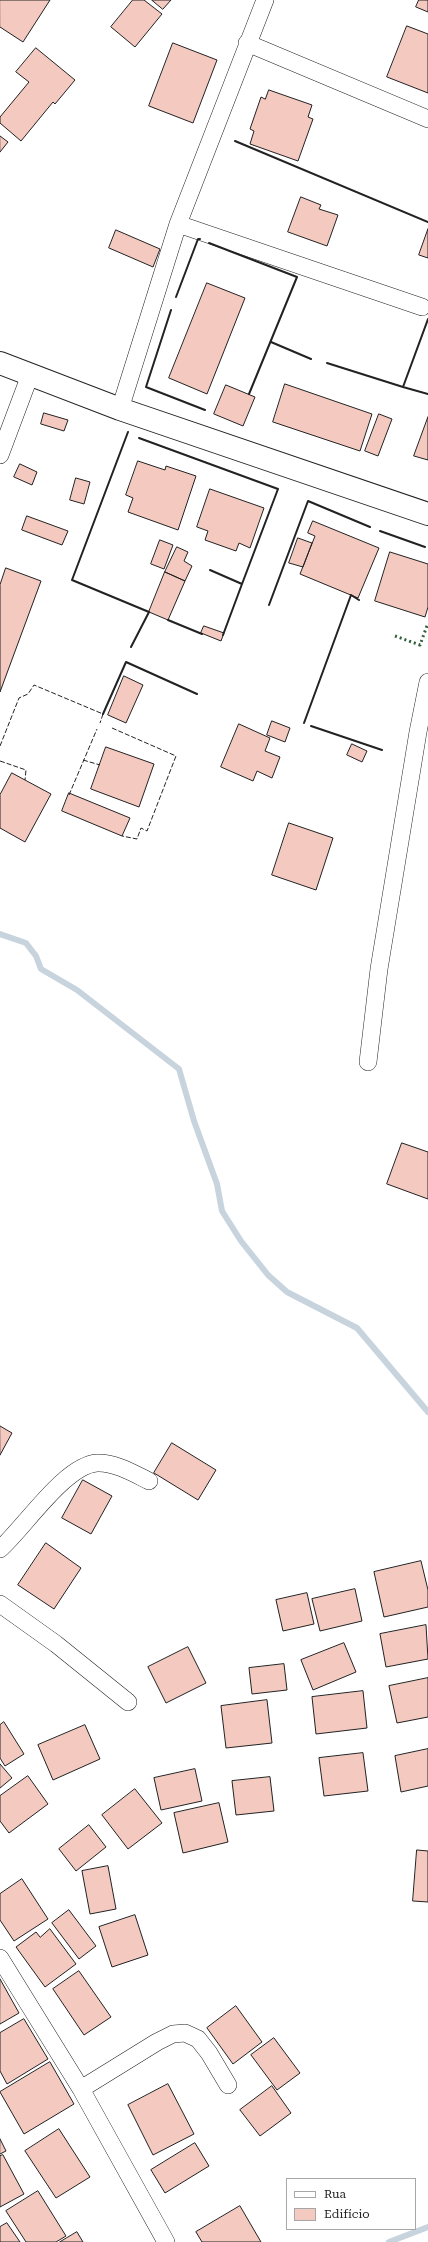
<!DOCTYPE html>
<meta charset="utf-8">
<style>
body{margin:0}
#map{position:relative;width:428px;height:2242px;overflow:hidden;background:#fff;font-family:"Roboto Serif",serif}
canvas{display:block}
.legend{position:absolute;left:286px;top:2178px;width:130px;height:52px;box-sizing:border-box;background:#fff;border:1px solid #a7a7a7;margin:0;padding:5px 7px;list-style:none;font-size:12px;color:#222}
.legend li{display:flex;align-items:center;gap:8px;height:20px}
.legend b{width:20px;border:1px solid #a7a7a7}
</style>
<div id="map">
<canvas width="428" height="2242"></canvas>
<ul class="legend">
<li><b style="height:5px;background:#fff"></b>Rua</li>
<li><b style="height:11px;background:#f3c9c0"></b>Edifício</li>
</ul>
</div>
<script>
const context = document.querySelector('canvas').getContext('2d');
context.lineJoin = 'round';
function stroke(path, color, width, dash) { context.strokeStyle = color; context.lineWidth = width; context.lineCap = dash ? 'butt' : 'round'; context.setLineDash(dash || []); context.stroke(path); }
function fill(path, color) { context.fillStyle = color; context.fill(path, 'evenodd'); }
const stream = new Path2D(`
 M0 934 26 943 36 956 41 969 77 990 179 1069 194 1121 217 1184 222 1211 241 1241 268 1275 287 1292 357 1328 428 1412
 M389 2242 428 2227`);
const building = new Path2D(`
 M0 0H50L23 42 0 27Z
 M133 0H144L162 14 135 47 111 27Z
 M152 0H171L163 9Z
 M419 0H428V12L416 7Z
 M407 26 428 34V93L387 77Z
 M173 43 217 60 193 123 149 106Z
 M36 48 75 80 55 104 53 102 21 141 0 123V117L29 82 16 72Z
 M269 90 312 105 308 117 313 119 298 161 250 144 254 131 250 129 261 97 265 99Z
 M0 136 8 142 0 152Z
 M301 197 321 205 319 209 338 215 327 246 288 232Z
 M428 229V258L419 255Z
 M116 230 160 249 153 267 109 248Z
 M207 283 245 298 207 394 169 378Z
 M285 384 372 414 360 451 273 422Z
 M226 385 255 397 243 426 214 414Z
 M44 413 68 420 64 431 41 424Z
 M379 414 392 419 378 456 365 451Z
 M428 417V460L414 456Z
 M138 461 165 470 166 466 196 476 178 530 128 512 133 498 126 495Z
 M20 464 37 472 32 485 14 477Z
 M76 478 90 482 84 504 70 500Z
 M210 489 264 508 250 548 239 543 236 551 205 540 208 531 197 527Z
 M27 516 68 531 62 545 22 530Z
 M313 521 379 548 358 598 300 574 315 536 308 533Z
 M298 538 312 543 303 567 289 563Z
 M160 540 173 545 164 569 151 564Z
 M177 547 188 552 184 561 192 566 185 581 165 572Z
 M390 552 428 564V607L425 617 375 601Z
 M6 568 41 581 0 692V585Z
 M165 572 185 581 168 620 149 612Z
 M204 626 224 633 221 641 201 633Z
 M124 676 143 685 126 723 108 715Z
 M272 721 290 728 285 742 267 735Z
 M239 724 270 738 265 751 280 757 272 778 257 771 253 781 221 767Z
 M352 744 367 751 362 762 347 755Z
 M106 747 154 764 139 807 91 789Z
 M12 773 51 794 25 842 0 828V795Z
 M69 793 130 818 122 836 62 811Z
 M289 823 333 838 316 890 272 875Z
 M402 1143 428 1152V1199L387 1184Z
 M0 1426 12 1433 0 1455Z
 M172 1443 216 1470 198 1500 154 1473Z
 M83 1480 112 1496 91 1534 62 1518Z
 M46 1543 81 1568 54 1609 18 1585Z
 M421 1561 428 1590V1607L384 1617 374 1572Z
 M355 1589 362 1621 320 1631 312 1599Z
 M307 1593 314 1624 283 1631 276 1600Z
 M426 1625 428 1659 386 1667 380 1634Z
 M344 1643 356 1672 313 1690 301 1660Z
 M188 1647 206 1683 166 1703 148 1667Z
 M284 1664 287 1690 252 1694 249 1668Z
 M428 1678V1717L397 1723 389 1686Z
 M363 1691 367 1728 316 1734 312 1697Z
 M267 1700 272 1743 226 1748 221 1706Z
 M4 1722 24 1754 5 1766 0 1758V1725Z
 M85 1725 100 1759 53 1780 38 1745Z
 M428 1749V1786L401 1792 395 1756Z
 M363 1753 368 1791 324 1796 319 1758Z
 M0 1764 12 1778 0 1788Z
 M195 1769 202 1801 161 1810 154 1778Z
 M28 1776 48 1804 9 1833 0 1821V1796Z
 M270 1777 274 1811 236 1815 232 1781Z
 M135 1789 162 1823 128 1849 102 1815Z
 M219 1803 228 1842 183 1853 174 1813Z
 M89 1825 106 1847 76 1871 59 1849Z
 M417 1850 428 1851V1902L413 1901Z
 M108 1866 116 1909 90 1914 82 1871Z
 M22 1879 48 1919 14 1941 0 1920V1894Z
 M69 1910 96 1946 79 1959 52 1923Z
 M135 1915 148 1955 112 1967 99 1927Z
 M50 1929 76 1964 45 1987 16 1947 36 1932 40 1937Z
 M79 1971 111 2017 84 2035 53 1989Z
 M0 1979 19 2013 0 2024Z
 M236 2006 262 2042 233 2064 207 2028Z
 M24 2019 48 2059 7 2084 0 2071V2033Z
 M274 2038 300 2073 277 2090 251 2055Z
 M50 2062 74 2104 24 2134 0 2092Z
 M168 2084 194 2134 153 2155 128 2105Z
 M272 2086 291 2113 260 2136 240 2110Z
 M59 2129 90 2177 56 2198 25 2151Z
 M0 2139 6 2151 0 2154Z
 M195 2143 209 2166 165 2193 151 2170Z
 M3 2155 24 2194 0 2207V2156Z
 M38 2191 66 2236 56 2242H26L6 2211Z
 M240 2206 261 2242H202L196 2232Z
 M7 2223 20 2242H0V2227Z
 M77 2232 83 2242H60Z`);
const minor = new Path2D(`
 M247 43 428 119
 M178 224 422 307
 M120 409 178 224 265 0
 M0 455 30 375
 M368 1062 379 969 418 732 428 682
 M0 1549C24 1528 65 1465 97 1463 114 1462 133 1473 149 1481
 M0 1604 56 1644 128 1702
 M0 1958 81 2089 166 2242
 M81 2089 157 2042 173 2034 185 2033 198 2039 209 2053 228 2085`);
const tertiary = new Path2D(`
 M0 363 120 409 428 514`);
const hedge = new Path2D(`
 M395 636 420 645 428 623`);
const fence = new Path2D(`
 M112 728 176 756 147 831 141 828 137 839 122 836
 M0 746 19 698 28 694 34 685 103 714 100 723
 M83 760 100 765
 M0 761 26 770 25 780
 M69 795 97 729`);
const wall = new Path2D(`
 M235 141 428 222
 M209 243 297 277 249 394
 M176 297 198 239H200
 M171 310 146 387 205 410
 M271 342 311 359
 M327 363 403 387 428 319
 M403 387 428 394
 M128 432 72 580 149 612 131 647
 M139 438 278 489 242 584
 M380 531 425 547
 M210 570 242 584 223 635
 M269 605 308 501 370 527
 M168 620 202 634
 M103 714 126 662 197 694
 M304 723 351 595 359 600
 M311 726 382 750`);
stroke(stream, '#c7d3dd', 6);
fill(building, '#f3c9c0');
stroke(building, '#222', 1);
stroke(minor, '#222', 18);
stroke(tertiary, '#222', 24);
stroke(minor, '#fff', 17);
stroke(tertiary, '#fff', 22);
stroke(hedge, '#2f5e38', 3, [2, 3]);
stroke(fence, '#222', 1, [5, 2]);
stroke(wall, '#222', 2);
</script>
